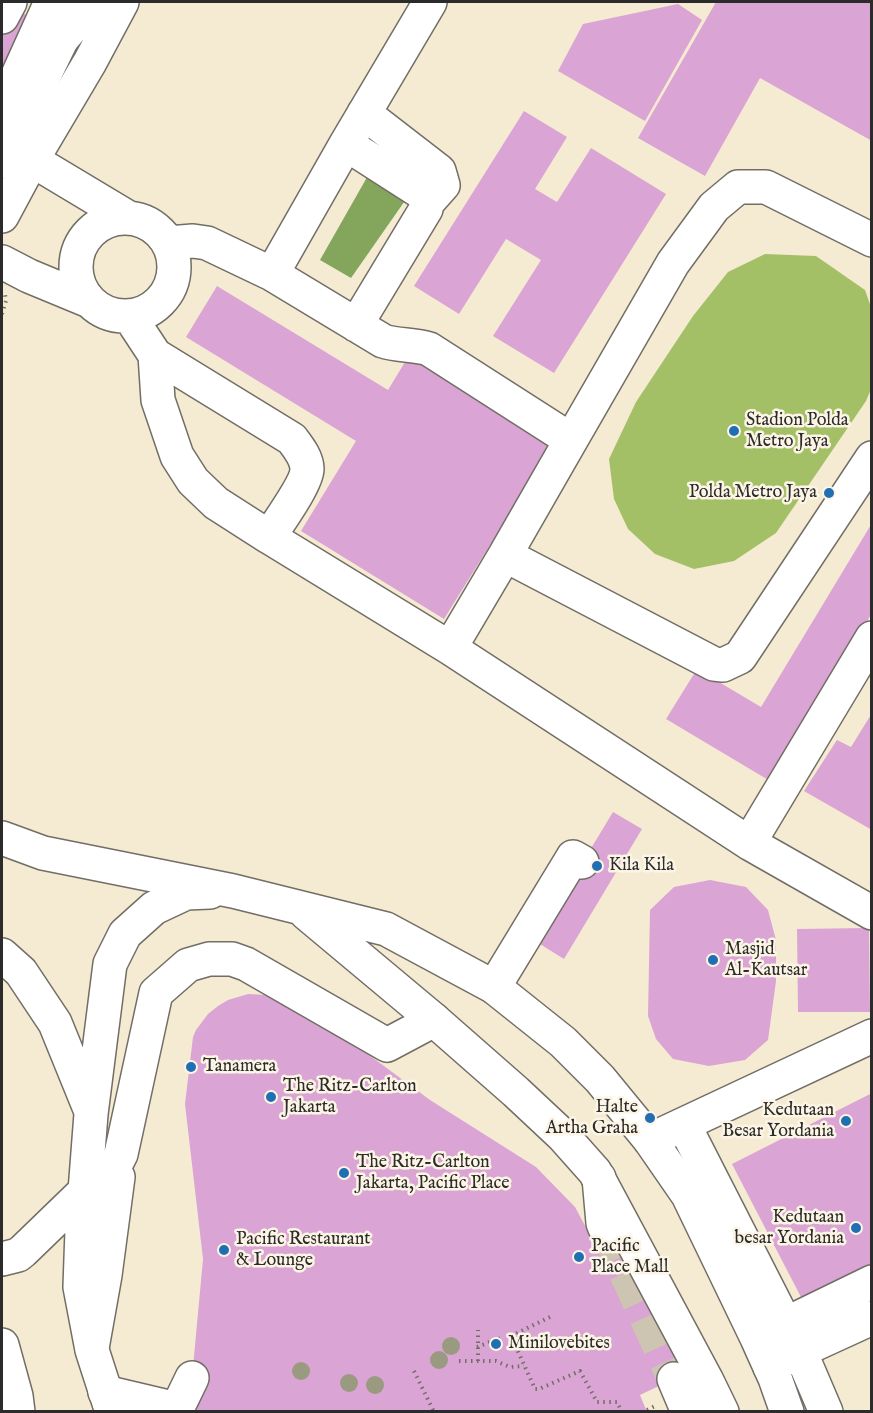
<!DOCTYPE html>
<style>
body{margin:0}
#map{position:relative;width:873px;height:1413px;overflow:hidden;background:#f5ebd3;font-family:"IM FELL English",serif}
canvas{display:block}
.frame{position:absolute;inset:0;border:3px solid #2b2b2b;pointer-events:none}
</style>
<div id="map">
<canvas width="873" height="1413"></canvas>
<div class="frame"></div>
</div>
<script>
const context = document.querySelector('canvas').getContext('2d');
context.lineJoin = 'round';
function fill(path, color) { context.fillStyle = color; context.fill(path, 'evenodd'); }
function stroke(path, color, width, dash) { context.strokeStyle = color; context.lineWidth = width; context.lineCap = dash ? 'butt' : 'round'; context.setLineDash(dash || []); context.stroke(path); }
function drawText(font, color, halo, rows, align = 'center') {
  context.font = font + ' "IM FELL English",serif'; context.lineWidth = 5; context.setLineDash([]); context.textBaseline = 'middle'; context.strokeStyle = halo; context.fillStyle = color; for (const [text, x, y, turn = 0] of rows) {
    context.save(); context.translate(x, y); context.rotate((+turn || 0) * Math.PI / 180); context.textAlign = isNaN(turn) ? turn : align; if (halo) context.strokeText(text, 0, 0); context.fillText(text, 0, 0); context.restore();
  }
}
const green = new Path2D(`
 M765 254 816 256 865 290 872 310V387L866 401 776 533 734 561 694 569 655 554 628 529 614 499 609 459 636 402 693 316 728 272Z`);
const forest = new Path2D(`
 M370 172 409 195 351 278 320 260Z`);
const building = new Path2D(`
 M716 2H872V141L760 78 705 176 638 138Z
 M678 4 702 20 645 121 558 71 583 24Z
 M12 8 37 20 2 93V30Z
 M524 111 567 137 535 189 557 202 591 148 666 194 554 373 493 336 541 260 506 239 459 314 414 286Z
 M217 286 388 390 408 357 552 445 444 619 301 531 356 441 186 337Z
 M872 523V613L770 781 666 719 697 669 761 707Z
 M872 713V830L804 791 837 740 851 747Z
 M613 812 642 829 564 959 535 941Z
 M710 880 746 887 768 910 776 940V981L768 1040 745 1060 709 1066 673 1059 656 1039 648 1016 650 910 674 887Z
 M869 928 870 1012H798L797 929Z
 M248 994 267 995 342 1035 430 1100 536 1167 575 1207 590 1235 615 1223 686 1373 640 1395 647 1412H198L195 1405 192 1378 203 1259 185 1104 193 1037 196 1030 208 1014 218 1006 228 1000Z
 M872 1093V1266L803 1301 732 1164Z`);
const minorTunnel = new Path2D(`
 M605 1228 674 1379`);
const path = new Path2D(`
 M2 314 6 301 5 294
 M550 1317 511 1336 535 1389H539L580 1371 597 1402H617L622 1412
 M477 1347 500 1338
 M459 1361H496L510 1367 524 1366
 M478 1361V1330
 M414 1371 434 1412
 M647 1410 657 1405`);
const minor = new Path2D(`
 M2 17 10 2
 M2 107 17 77 51 2
 M364 113 439 171 443 185 427 203
 M346 144 430 2
 M32 160 127 217
 M76 267a49 49 0 1 1 98 0a49 49 0 1 1-98 0Z
 M2 262 29 276 87 300
 M272 274 346 144 424 194 427 203 426 209 356 325
 M130 317 155 355 292 439C298 447 307 458 307 469 307 483 278 523 269 537L450 648 505 555 571 440 429 349C413 344 398 346 383 341L272 274 207 243 193 241 168 243
 M155 355 158 400 177 456 193 481 216 503 269 537
 M571 440 673 263 714 207 738 187H766L872 240
 M505 555 714 664 723 665 740 657 872 458
 M450 648 749 843 872 913
 M749 843 872 638
 M494 987 573 857 582 862
 M684 1125 786 1325
 M650 1140 872 1036
 M599 1178 603 1223 605 1228
 M82 1230 121 1154 156 993 188 965 209 959H232L246 964 387 1045 434 1020
 M2 1259 18 1255 23 1251 85 1191
 M765 1334 872 1282
 M2 1345 16 1396 18 1412
 M92 1348 105 1275 118 1177
 M800 1351 826 1412
 M770 1367 800 1351 872 1318
 M674 1379 688 1412
 M105 1392 177 1409
 M178 1412 177 1409 192 1378`);
const major = new Path2D(`
 M2 162 75 12
 M2 838 43 853 233 891 386 929 494 987 563 1042 600 1079 650 1140 688 1195 757 1338 775 1378 787 1412
 M306 913 434 1020 516 1092 563 1136 595 1172 707 1381 722 1412
 M2 955 21 972 55 1023 90 1109
 M112 1412 92 1350 80 1287 82 1230 91 1114 110 964 125 934 154 908 186 893 210 892`);
const highway = new Path2D(`
 M62 39 94 2
 M2 216 32 160 90 62 122 2`);
const trees = [
 [451,1346],
 [439,1360],
 [301,1371],
 [349,1383],
 [375,1385]
];
const markers = [
 [734,431,6,"#1f6fb2"],
 [829,493,6,"#1f6fb2"],
 [597,866,6,"#1f6fb2"],
 [713,960,6,"#1f6fb2"],
 [191,1067,6,"#1f6fb2"],
 [271,1097,6,"#1f6fb2"],
 [650,1118,6,"#1f6fb2"],
 [846,1121,6,"#1f6fb2"],
 [344,1173,6,"#1f6fb2"],
 [856,1228,6,"#1f6fb2"],
 [224,1250,6,"#1f6fb2"],
 [579,1257,6,"#1f6fb2"],
 [496,1344,6,"#1f6fb2"]
];
const poiNames = [
 ["Stadion Polda",746,421],
 ["Metro Jaya",746,442],
 ["Polda Metro Jaya",817,493,"right"],
 ["Kila Kila",609,866],
 ["Masjid",725,950],
 ["Al-Kautsar",725,971],
 ["Tanamera",203,1067],
 ["The Ritz-Carlton",283,1087],
 ["Jakarta",283,1108],
 ["Halte",638,1108,"right"],
 ["Artha Graha",638,1129,"right"],
 ["Kedutaan",834,1111,"right"],
 ["Besar Yordania",834,1132,"right"],
 ["The Ritz-Carlton",356,1163],
 ["Jakarta, Pacific Place",356,1184],
 ["Kedutaan",844,1218,"right"],
 ["besar Yordania",844,1239,"right"],
 ["Pacific Restaurant",236,1240],
 ["& Lounge",236,1261],
 ["Pacific",591,1247],
 ["Place Mall",591,1268],
 ["Minilovebites",508,1344]
];
fill(green, '#a4c067');
fill(forest, '#83a65c');
fill(building, '#daa4d4');
stroke(minorTunnel, '#cdc5b1', 33, [33, 16]);
stroke(minor, '#726e66', 36);
stroke(major, '#726e66', 36);
stroke(highway, '#726e66', 36);
stroke(path, '#726e66', 4, [1.5, 4.5]);
stroke(minor, '#fff', 33);
stroke(major, '#fff', 33);
stroke(highway, '#fff', 33);
context.fillStyle = '#9a9a80';
for (const [x, y] of trees) { context.beginPath(); context.arc(x, y, 9, 0, 2 * Math.PI); context.fill(); }
for (const [x, y, r, color] of markers) { const dot = new Path2D(); dot.arc(x, y, r, 0, 2 * Math.PI); context.fillStyle = color; context.fill(dot); stroke(dot, '#fcf5e5', 2); }
drawText('18px', '#2b2b2b', '#fcf5e5', poiNames, 'left');
</script>
